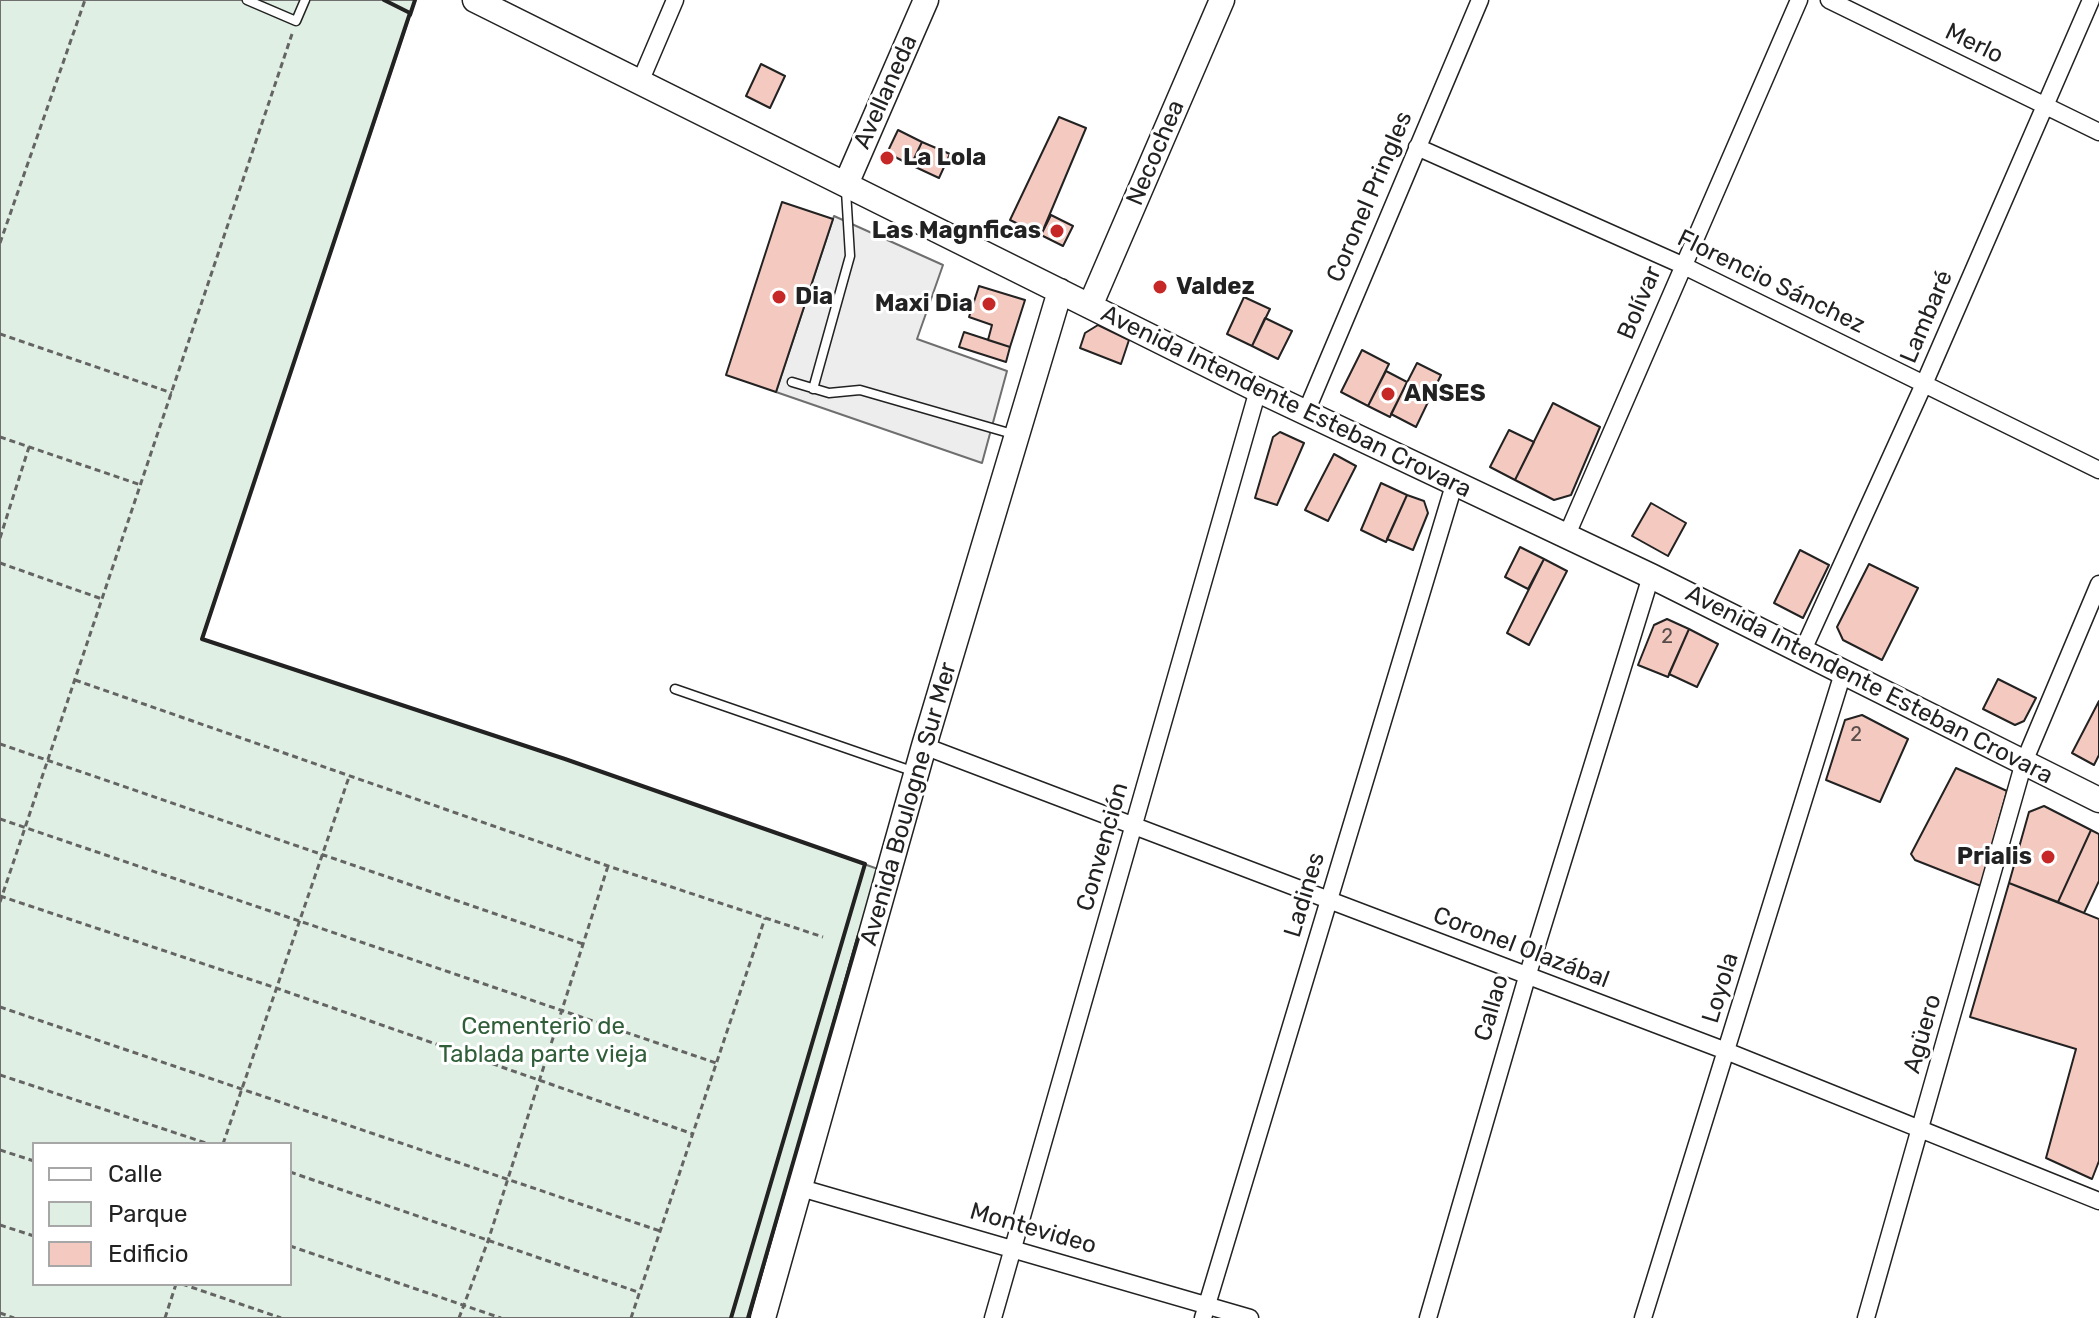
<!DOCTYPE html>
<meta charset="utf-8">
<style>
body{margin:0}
#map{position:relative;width:2099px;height:1318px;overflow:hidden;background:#fff;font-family:Rubik,sans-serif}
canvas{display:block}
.legend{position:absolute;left:32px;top:1142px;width:260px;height:144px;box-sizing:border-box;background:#fff;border:2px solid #a7a7a7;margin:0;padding:10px 14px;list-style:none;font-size:24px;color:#222}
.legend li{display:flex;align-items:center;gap:16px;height:40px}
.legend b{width:40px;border:2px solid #a7a7a7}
</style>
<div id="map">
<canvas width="2099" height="1318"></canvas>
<ul class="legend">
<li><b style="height:10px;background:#fff"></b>Calle</li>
<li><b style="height:22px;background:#e0efe3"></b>Parque</li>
<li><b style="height:22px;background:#f3c9c0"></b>Edificio</li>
</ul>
</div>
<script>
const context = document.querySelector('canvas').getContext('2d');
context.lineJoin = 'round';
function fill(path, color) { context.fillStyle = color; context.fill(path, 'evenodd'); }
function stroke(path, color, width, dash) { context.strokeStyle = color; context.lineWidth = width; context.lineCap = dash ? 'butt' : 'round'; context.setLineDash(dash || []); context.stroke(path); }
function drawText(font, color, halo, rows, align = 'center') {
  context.font = font + ' Rubik,sans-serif'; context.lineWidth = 6; context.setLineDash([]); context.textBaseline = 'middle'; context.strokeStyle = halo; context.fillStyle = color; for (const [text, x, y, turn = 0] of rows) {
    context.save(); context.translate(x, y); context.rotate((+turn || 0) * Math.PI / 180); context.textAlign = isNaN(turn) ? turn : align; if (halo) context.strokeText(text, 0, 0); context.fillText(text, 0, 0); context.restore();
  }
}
const green = new Path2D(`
 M0 0H415L202 639 565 759 878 869 748 1318H0ZM34 1144H290V1284H34Z`);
const parking = new Path2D(`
 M834 216 943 265 917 339 1007 371 982 463 776 392Z`);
const building = new Path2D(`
 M761 64 785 76 770 108 746 96Z
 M1059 117 1086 128 1041 235 1010 220Z
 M898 130 922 142 911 165 887 153Z
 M922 142 950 154 939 178 911 165Z
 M782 202 833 219 776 392 726 375Z
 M1051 215 1073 226 1063 246 1041 235Z
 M979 286 1025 300 1010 347 988 340 992 325 969 317Z
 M1244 297 1270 309 1252 346 1227 334Z
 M1265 318 1292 331 1278 359 1252 346Z
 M1098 325 1129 340 1121 364 1080 348 1085 333Z
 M964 332 1010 347 1006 362 959 347Z
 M1362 350 1389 364 1368 406 1341 392Z
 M1417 363 1441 375 1416 427 1391 414Z
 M1386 371 1407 382 1390 417 1368 406Z
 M1553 403 1600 427 1571 495 1554 500 1515 480Z
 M1509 430 1534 442 1515 480 1490 467Z
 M1280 432 1304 443 1277 505 1255 498 1273 437Z
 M1334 454 1356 466 1328 521 1305 510Z
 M1381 483 1407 495 1386 542 1361 530Z
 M1407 495 1424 501 1428 513 1413 550 1387 539Z
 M1651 503 1686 523 1668 556 1632 536Z
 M1520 547 1544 559 1528 589 1505 577Z
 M1800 550 1829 565 1803 618 1774 603Z
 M1544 559 1567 571 1529 645 1507 633Z
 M1869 564 1918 588 1882 660 1843 640 1837 627Z
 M1667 619 1689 629 1668 677 1638 665 1654 625Z
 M1689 629 1718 644 1697 687 1669 674Z
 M1998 679 2036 698 2024 721 2015 725 1983 709Z
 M2099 701V755L2094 765 2072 753Z
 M1862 715 1908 739 1880 802 1826 780 1845 720Z
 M1956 768 2007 791 1981 886 1915 860 1911 854Z
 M2044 806 2091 830 2058 902 2009 883 2029 812Z
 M2091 830 2099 834V881L2084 913 2058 902Z
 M2009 883 2099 919V1161L2092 1179 2046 1158 2076 1049 1970 1017Z`);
const path = new Path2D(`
 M0 243 85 0
 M0 334 172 393
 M0 437 141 485
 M0 538 29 447
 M0 563 102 599
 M75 680 608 866 823 937
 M0 744 583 944
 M0 819 716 1063
 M0 896 276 988 693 1134
 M0 902 292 34
 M0 1007 660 1231
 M0 1075 209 1144
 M223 1144 349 777
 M0 1150 34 1161
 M290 1172 638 1292
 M0 1225 34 1236
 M290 1246 501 1318
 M182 1284 281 1318
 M0 1313 14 1318
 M165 1318 176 1284
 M459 1318 488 1241 608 866
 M631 1318 765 918`);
const lane = new Path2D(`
 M247 0 296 21 305 0
 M792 382 829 393 860 390 1016 435
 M813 389 850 256 846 191
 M675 689 912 771`);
const street = new Path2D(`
 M1829 0 2099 132
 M640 82 675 0
 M1417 147 1682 265 2099 470
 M1306 412 1480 0
 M1566 537 1799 0
 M1803 650 1924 384 2091 0
 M924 746 1726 1051 2099 1201
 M801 1188 1250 1318
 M993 1318 1258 390
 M1203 1318 1454 485
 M1428 1318 1527 977 1651 576
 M1643 1318 1843 673
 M1866 1318 2024 762 2099 584`);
const secondary = new Path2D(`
 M475 0 1258 390 1651 576 2099 800
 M846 184 926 0
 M1090 306 1222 0
 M763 1318 924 746 1060 291`);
const wall = new Path2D(`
 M384 0 410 13 202 639 565 759 865 864 731 1318
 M410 15 415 0
 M748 1318 859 935`);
const markers = [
 [887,158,8,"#c62828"],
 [1057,231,8,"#c62828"],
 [1160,287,8,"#c62828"],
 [779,297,8,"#c62828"],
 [989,304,8,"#c62828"],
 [1388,394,8,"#c62828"],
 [2048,857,8,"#c62828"]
];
const numberNames = [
 ["2",1667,637],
 ["2",1856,735]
];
const streetNames = [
 ["Merlo",1974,44,26],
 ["Avellaneda",886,92,-66],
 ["Necochea",1156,153,-67],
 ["Coronel Pringles",1370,197,-67],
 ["Florencio Sánchez",1771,282,26],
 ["Bolívar",1640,303,-67],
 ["Lambaré",1927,317,-67],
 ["Avenida Intendente Esteban Crovara",1286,402,26],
 ["Avenida Intendente Esteban Crovara",1869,685,27],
 ["Avenida Boulogne Sur Mer",909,804,-74],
 ["Convención",1103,847,-74],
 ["Ladines",1305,895,-73],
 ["Coronel Olazábal",1521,948,21],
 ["Loyola",1721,988,-73],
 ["Callao",1492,1008,-74],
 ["Agüero",1923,1034,-74],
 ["Montevideo",1033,1229,16]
];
const poiNames = [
 ["La Lola",903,158],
 ["Las Magnficas",1041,231,"right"],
 ["Valdez",1176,287],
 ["Dia",795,297],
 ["Maxi Dia",973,304,"right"],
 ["ANSES",1404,394],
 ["Prialis",2032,857,"right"]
];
const parkNames = [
 ["Cementerio de",543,1027],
 ["Tablada parte vieja",543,1055]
];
fill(green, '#e0efe3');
stroke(green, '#6f6f6f', 2);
fill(parking, '#ededed');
stroke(parking, '#6f6f6f', 2);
fill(building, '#f3c9c0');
stroke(building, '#222', 2);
stroke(lane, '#222', 11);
stroke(street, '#222', 19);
stroke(secondary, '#222', 27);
stroke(path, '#646464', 3, [6, 4]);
stroke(lane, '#fff', 8);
stroke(street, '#fff', 16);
stroke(secondary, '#fff', 24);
stroke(wall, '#222', 4);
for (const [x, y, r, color] of markers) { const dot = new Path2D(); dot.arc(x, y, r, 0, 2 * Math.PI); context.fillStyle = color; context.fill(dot); stroke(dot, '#fff', 3); }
drawText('20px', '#564c4a', null, numberNames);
drawText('24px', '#222', '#fff', streetNames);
drawText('bold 24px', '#222', '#fff', poiNames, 'left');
drawText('24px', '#2f5e38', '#fff', parkNames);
</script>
